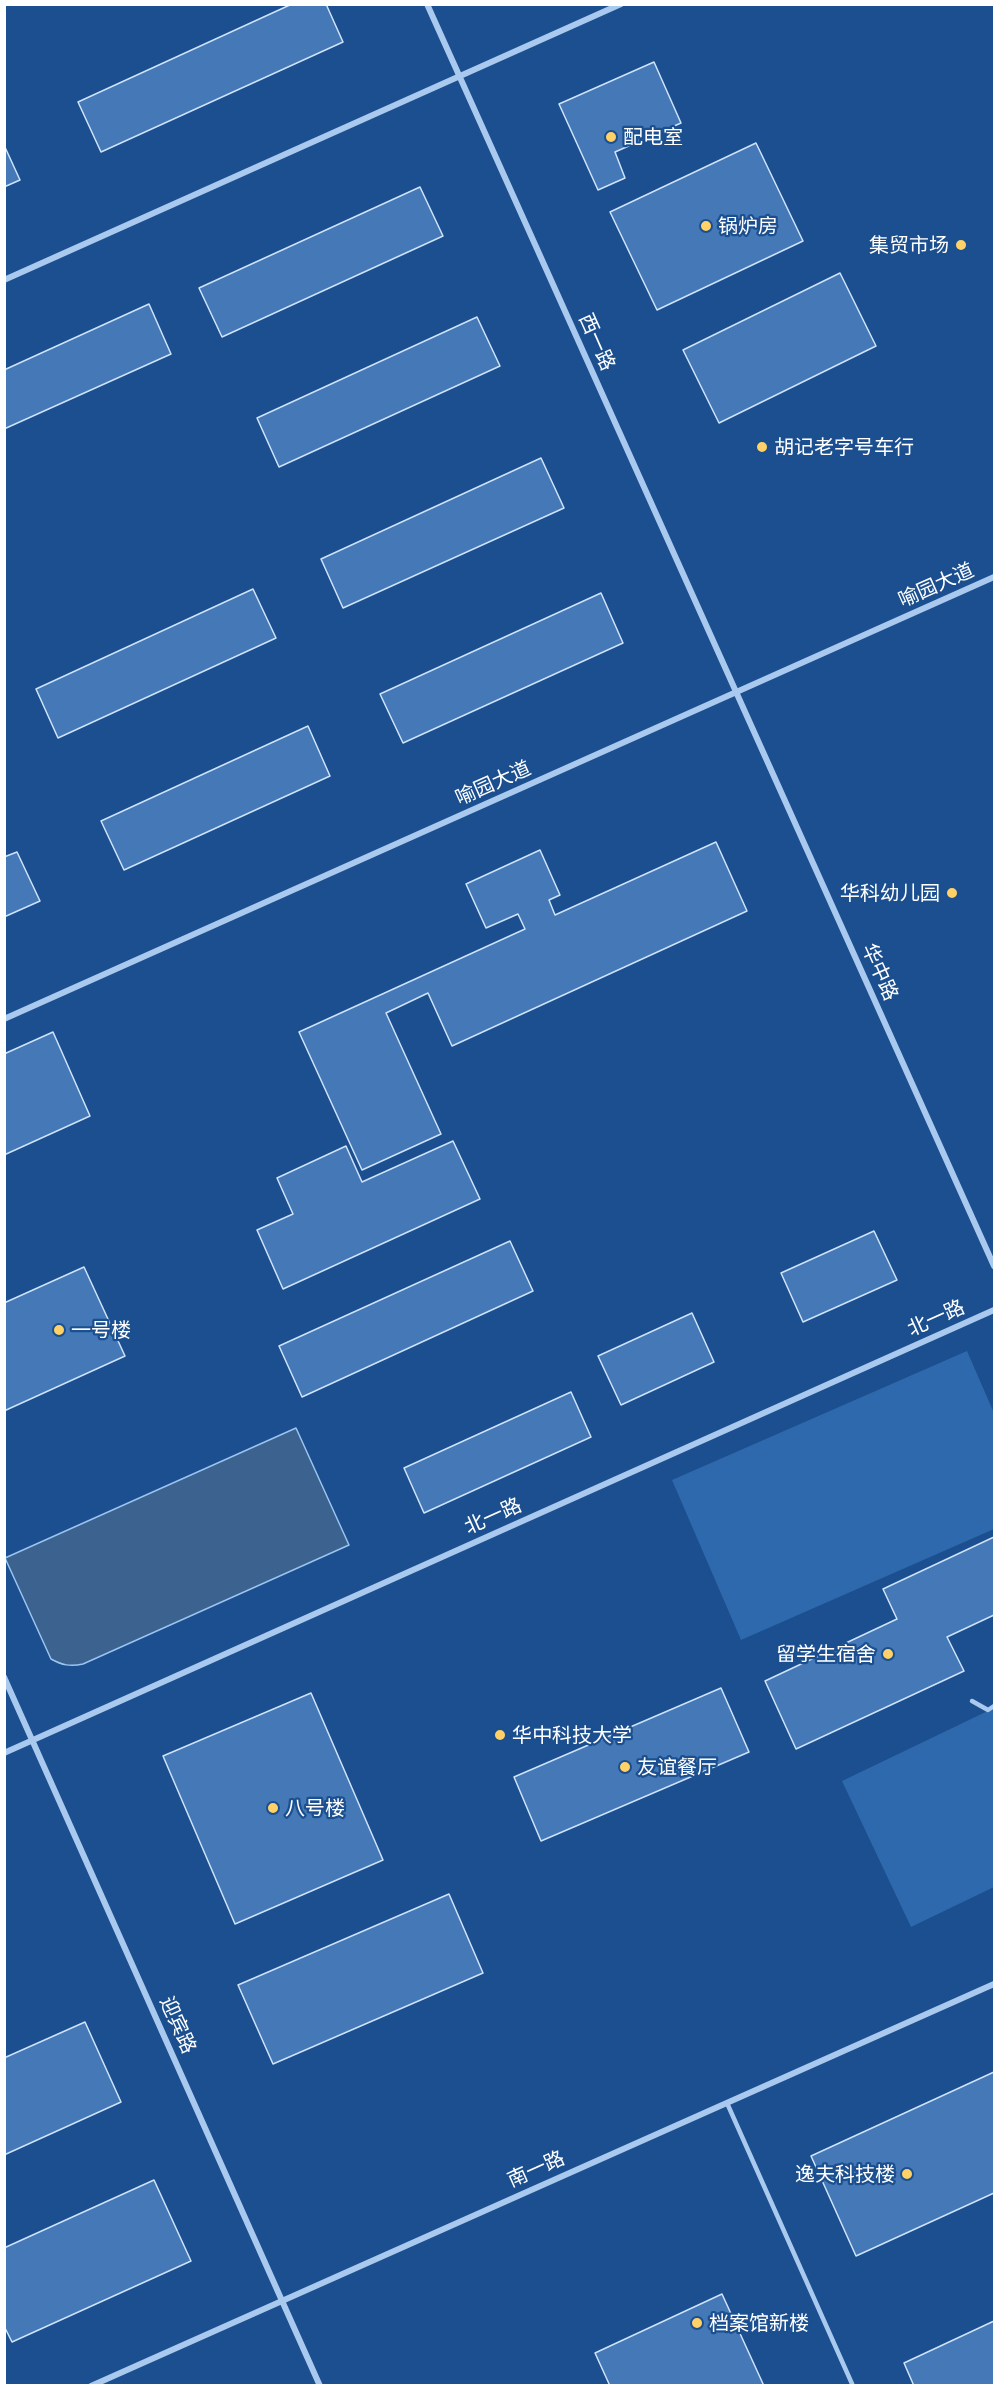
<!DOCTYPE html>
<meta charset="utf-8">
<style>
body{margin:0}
#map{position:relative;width:999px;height:2390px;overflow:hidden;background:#1b4f8f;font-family:Ubuntu,sans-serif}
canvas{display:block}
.frame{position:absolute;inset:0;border:6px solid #fff;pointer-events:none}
</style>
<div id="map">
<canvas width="999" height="2390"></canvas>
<div class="frame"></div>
</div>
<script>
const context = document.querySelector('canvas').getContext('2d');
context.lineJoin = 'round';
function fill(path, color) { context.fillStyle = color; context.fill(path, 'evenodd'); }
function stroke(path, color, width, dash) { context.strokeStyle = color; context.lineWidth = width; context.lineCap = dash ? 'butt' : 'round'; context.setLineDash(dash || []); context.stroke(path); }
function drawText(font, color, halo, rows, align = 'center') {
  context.font = font + ' Ubuntu,"Noto Sans SC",sans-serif'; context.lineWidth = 4.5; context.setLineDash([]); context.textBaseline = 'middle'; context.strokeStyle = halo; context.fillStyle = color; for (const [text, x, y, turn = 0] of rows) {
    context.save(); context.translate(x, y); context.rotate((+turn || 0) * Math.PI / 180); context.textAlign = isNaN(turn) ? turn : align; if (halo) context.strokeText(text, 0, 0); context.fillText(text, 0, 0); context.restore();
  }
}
const green = new Path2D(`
 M967 1351 994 1413V1529L741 1640 672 1480Z
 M994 1708V1887L911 1927 842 1781Z`);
const water = new Path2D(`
 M296 1428 349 1545 83 1664C70 1667 62 1665 51 1659L5 1558Z`);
const building = new Path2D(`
 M292 4H326L343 42 101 152 78 102Z
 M654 62 681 123 615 152 625 178 598 190 559 104Z
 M756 143 803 241 657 310 610 212Z
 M4 145 20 180 4 187Z
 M420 187 443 236 222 337 199 288Z
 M840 273 876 346 719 423 683 350Z
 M149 304 171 354 4 429V370Z
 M477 317 500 366 279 467 257 418Z
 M541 458 564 508 343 608 321 559Z
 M253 589 276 638 58 738 36 689Z
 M601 593 623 643 403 743 380 694Z
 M308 726 330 776 124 870 101 821Z
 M716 842 747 911 452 1046 428 993 386 1013 441 1134 362 1170 299 1032 525 929 518 914 486 928 466 884 540 850 560 895 549 900 555 915Z
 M17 852 40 901 4 917V857Z
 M53 1032 90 1116 4 1155V1054Z
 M453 1141 480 1199 283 1289 257 1230 293 1214 277 1178 346 1146 362 1182Z
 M874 1231 897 1280 803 1322 781 1273Z
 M510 1241 533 1291 302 1397 279 1346Z
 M84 1267 125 1356 4 1411V1303Z
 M692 1313 714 1362 621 1405 598 1356Z
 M571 1392 591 1437 424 1513 404 1468Z
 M994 1537V1615L947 1637 964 1671 796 1749 765 1681 897 1619 883 1589Z
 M721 1688 749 1752 541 1841 514 1777Z
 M311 1693 383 1860 235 1924 163 1756Z
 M449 1894 483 1973 273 2064 238 1985Z
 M85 2022 121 2102 4 2155V2058Z
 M994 2072V2193L856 2256 811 2156Z
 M154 2180 191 2261 12 2342 4 2326V2248Z
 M722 2294 764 2386H610L595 2353Z
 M994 2321V2386H914L904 2363Z`);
const service = new Path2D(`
 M972 1701 988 1710 994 1706
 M727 2103 853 2386`);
const minor = new Path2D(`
 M427 4 994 1266
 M4 280 621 4
 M4 1019 994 577
 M4 1677 320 2386
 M4 1753 994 1310
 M91 2386 994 1984`);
const markers = [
 [611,137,6,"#ffd166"],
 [706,226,6,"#ffd166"],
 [961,245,6,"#ffd166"],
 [762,447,6,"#ffd166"],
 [952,893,6,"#ffd166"],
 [59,1330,6,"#ffd166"],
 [888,1654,6,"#ffd166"],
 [500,1735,6,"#ffd166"],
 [625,1767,6,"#ffd166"],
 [273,1808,6,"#ffd166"],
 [907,2174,6,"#ffd166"],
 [697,2323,6,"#ffd166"]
];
const poiNames = [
 ["配电室",623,137],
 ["锅炉房",718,226],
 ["集贸市场",949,245,"right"],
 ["胡记老字号车行",774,447],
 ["华科幼儿园",940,893,"right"],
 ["一号楼",71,1330],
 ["留学生宿舍",876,1654,"right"],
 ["华中科技大学",512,1735],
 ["友谊餐厅",637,1767],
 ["八号楼",285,1808],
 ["逸夫科技楼",895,2174,"right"],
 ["档案馆新楼",709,2323]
];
const streetNames = [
 ["西一路",597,342,66],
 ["喻园大道",936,585,-24],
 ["喻园大道",493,783,-24],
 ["华中路",880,972,66],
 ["北一路",936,1318,-24],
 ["北一路",493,1516,-24],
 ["迎宾路",178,2025,66],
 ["南一路",536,2169,-24]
];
fill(green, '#2e69ad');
fill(water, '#3c6290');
stroke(water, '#9cc4f0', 1.5);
fill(building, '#4478b7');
stroke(building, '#cfe3fa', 1.5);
stroke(service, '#a9c9ee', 4.5);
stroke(minor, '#a9c9ee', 6);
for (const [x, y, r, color] of markers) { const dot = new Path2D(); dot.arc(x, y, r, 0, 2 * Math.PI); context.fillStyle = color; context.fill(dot); stroke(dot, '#1b4f8f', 2); }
drawText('20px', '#fff', '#1b4f8f', poiNames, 'left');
drawText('20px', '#fff', '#1b4f8f', streetNames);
</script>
